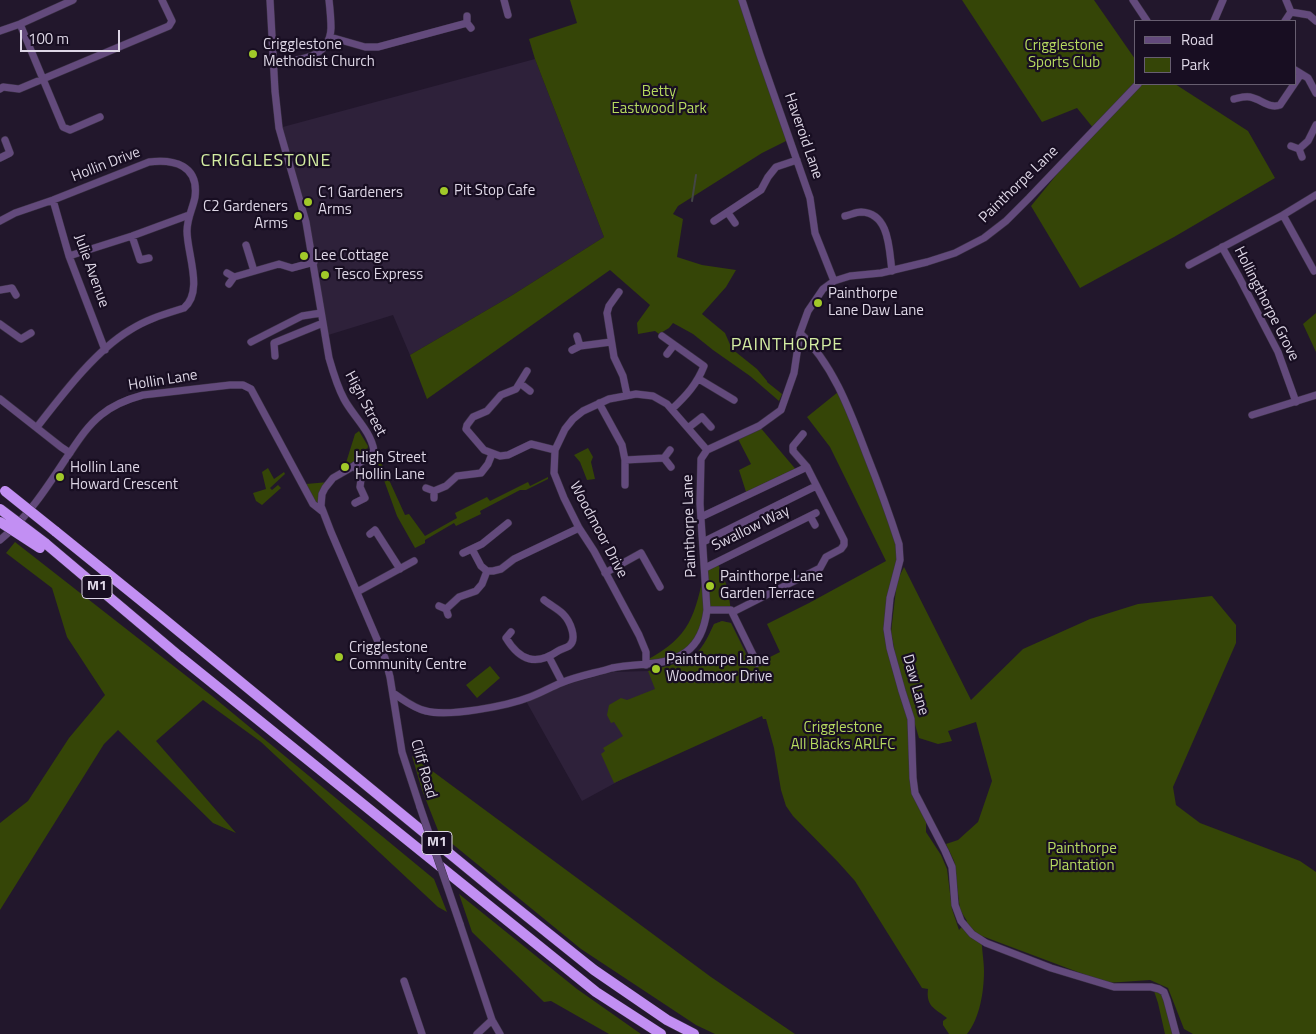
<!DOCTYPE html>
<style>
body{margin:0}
#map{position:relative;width:1316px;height:1034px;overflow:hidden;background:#22172c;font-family:"Titillium Web",sans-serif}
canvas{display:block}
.legend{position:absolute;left:1134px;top:20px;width:162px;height:65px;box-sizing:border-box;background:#180e22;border:1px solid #675e70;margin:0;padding:6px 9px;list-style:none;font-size:15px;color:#ded7e6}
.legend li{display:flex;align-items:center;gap:10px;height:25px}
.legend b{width:25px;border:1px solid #675e70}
.scale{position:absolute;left:20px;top:30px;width:100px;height:22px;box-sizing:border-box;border:2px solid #ded7e6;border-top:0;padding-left:6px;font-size:15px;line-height:18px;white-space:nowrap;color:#ded7e6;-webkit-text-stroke:4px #180e22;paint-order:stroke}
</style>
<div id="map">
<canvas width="1316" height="1034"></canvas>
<ul class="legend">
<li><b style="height:6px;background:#634a7c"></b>Road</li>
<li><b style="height:14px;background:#354507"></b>Park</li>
</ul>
<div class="scale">100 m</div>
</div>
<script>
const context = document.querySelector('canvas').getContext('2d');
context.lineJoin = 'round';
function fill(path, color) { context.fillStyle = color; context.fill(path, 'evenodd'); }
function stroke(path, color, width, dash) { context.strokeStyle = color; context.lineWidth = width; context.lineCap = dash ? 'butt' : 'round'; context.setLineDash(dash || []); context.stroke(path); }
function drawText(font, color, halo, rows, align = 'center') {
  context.font = font + ' "Titillium Web",sans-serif'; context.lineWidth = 4.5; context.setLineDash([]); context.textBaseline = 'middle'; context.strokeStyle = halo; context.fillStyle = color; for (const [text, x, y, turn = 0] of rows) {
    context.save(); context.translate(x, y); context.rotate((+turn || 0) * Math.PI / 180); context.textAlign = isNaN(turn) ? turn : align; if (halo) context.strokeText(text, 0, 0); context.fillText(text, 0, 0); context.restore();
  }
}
const built = new Path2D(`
 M535 59 604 237 511 296 410 355 393 315 325 336 314 262 279 128Z
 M722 621 731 623 746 652 626 777 582 801 526 701 574 682 613 672 648 671 690 660 695 656 707 639 714 624Z`);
const green = new Path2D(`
 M570 0H742L790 139 762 153 678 206 673 214 683 219 677 257 702 265 736 270 726 287 702 314 725 333 732 349 757 369 767 381V382L782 394 779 401 750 376 713 350 693 334 673 323 669 328 659 334 655 331 638 334 637 323 650 305 610 270 427 399 410 355 511 296 604 237 535 59 529 39 577 23Z
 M962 0H1094L1135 59V84H1175L1248 131 1275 178 1174 237 1080 288 1031 206 1094 129 1077 108 1042 122Z
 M1316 313V352L1303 324Z
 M838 392 858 431 899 544 887 629 908 709 913 778 926 816V832L941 855 947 869 952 909 959 930 967 921 960 910 954 861 946 844 958 840 978 822 992 781 976 722 948 731 952 741 938 744 919 738 897 664 891 632 897 581 904 567 971 700 1023 649 1090 619 1138 604 1212 596 1236 625V643L1173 787 1176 805 1200 823 1300 861 1316 872V1034H1193L1184 1029 1168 988 1150 980 1107 983 982 936C981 947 984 959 984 971 984 991 980 1018 967 1034H949L943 1025V1021L947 1018C934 1008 926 1006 928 989L922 988 855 881 838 862 793 816 786 806 781 790 774 748 766 719H763L762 716 614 783 601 754 605 751 603 748 623 736 614 722 611 723 607 715 609 705 621 698 627 700 655 689 648 671 690 660C702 650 708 637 714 624L722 621 731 623 752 666 780 652 767 624 809 603 886 561 830 447 807 417Z
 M759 426 798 472 747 495 739 470 751 464 737 437Z
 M359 431 368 446C367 457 354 461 345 466L355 434Z
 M588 448 593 457 591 462 595 479 587 480 580 462 574 455Z
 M380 460 405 515 409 514 425 536 457 518 455 513 487 497 490 501 528 482 530 486 548 477V479L526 490H520L480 511 481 514 456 526 454 523 425 540V543L415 548 397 516 377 461Z
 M268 468 274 479 284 472 285 474 270 488 272 490 278 485 281 488 262 505 256 501 253 493 266 489 262 472Z
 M329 482 317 508 306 484Z
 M15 542 212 696 434 879 447 912 438 907 261 742 203 700 156 741 236 833 213 823 118 730 104 744 0 910V823L28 801 69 738 105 695 67 637 52 588 6 553Z
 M717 562 727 586 731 610H707L700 637 676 657 645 661C691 637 695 615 705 568Z
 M490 666 500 678 477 698 466 685Z
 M412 756 711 977 795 1034H715L696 1025 581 949 439 833 422 790Z
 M459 894 577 989 641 1034H609L551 1001 544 1002 472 932Z
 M1154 991 1161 993 1164 1000 1173 1034H1165L1158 1003Z`);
const stream = new Path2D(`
 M692 201 696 175`);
const minor = new Path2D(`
 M270 0 275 91 279 128 306 222 329 358C333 372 337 386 344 399 353 416 371 431 374 451L366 459 333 478 325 488 322 494 321 506 331 532 385 658 390 677 402 752 420 807
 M504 0 508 15
 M742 0 760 55 810 198 815 233 834 281
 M1133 0 1147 21
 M1286 0 1291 12
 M1291 12 1309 15 1316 21
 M467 16V23L471 28
 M1214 21 1223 0
 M1285 21 1291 12
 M20 24 63 127 70 130 100 117
 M0 31 20 24 73 0
 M330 37 365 47H378L467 23
 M273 63C297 61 330 59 331 28 331 19 330 9 329 0
 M1295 70 1308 78 1316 93
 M0 89 3 87 19 89 169 26 172 21 162 0
 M1234 99C1239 98 1244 96 1250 97 1261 99 1269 109 1280 105L1301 74
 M1291 146 1299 149 1302 157
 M1299 149 1308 141 1316 125
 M0 158 10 153 5 140
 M53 200 69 256 105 350
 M728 213 735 223
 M1283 215 1314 271
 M845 216C850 215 856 212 861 212 890 213 889 250 892 271
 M0 221 15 213 53 200 149 162C174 159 199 165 195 197 193 208 187 218 187 231 187 254 204 291 184 308 165 314 147 319 130 330 95 351 62 395 37 427
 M714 221 761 190 768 177 776 167 797 160
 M132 236 140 260 149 258
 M246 245 254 271
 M1222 247 1239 277 1278 352 1296 402
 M69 256 132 236 189 215
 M1189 265 1283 215 1316 195
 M227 273 234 277 229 284
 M234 277 279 264 292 268 314 262
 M0 290 12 288 16 295
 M619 292 609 306 607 313 614 357 623 376 627 395
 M0 324 21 339 31 333
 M800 333C833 364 850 411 866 453 878 483 889 513 899 544L900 560 890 598 887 629 890 648 902 691 911 719 913 778 915 793 945 851 952 867 955 905 961 921 972 934 986 943 1051 968 1114 987H1151L1159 989 1164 992 1167 1000 1176 1034
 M577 336 580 346
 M662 336 704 366C697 384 686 396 672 409
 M251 342 302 316 321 313
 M572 350 580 346 611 342
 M667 354 674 345
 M275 356 274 343 323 323
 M527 371 516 389 501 395 487 411 473 417 467 425 466 429 484 450 500 456 508 455 531 444 555 450
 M699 379 734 400
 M521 384 530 391
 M0 399 61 447 70 453
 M599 403 622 445 625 460V485
 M1252 415 1316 395
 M688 428 702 417 711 427
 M670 450 664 458 671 467
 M625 460 664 458
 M426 488 434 491V498
 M434 491 446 486 457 476 481 473 488 464 492 454
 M355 503 365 498 360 487 361 479 355 465
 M810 516 815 525
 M701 517 807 467
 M370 534 375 530 400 569
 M0 540C27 518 46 489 65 460 76 444 86 427 101 415 113 405 128 399 143 395L230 385H243L251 389 313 504 323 512
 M703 542 816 486
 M472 549 481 566 487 571H493L501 569 514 559 579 528
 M463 553 482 544 508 523
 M705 568 816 513
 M605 573 641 553 660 587
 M357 592 414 561
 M439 606 446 609 448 615
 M446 609 459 597 476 591 482 584 487 571
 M707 610H731L757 663
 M733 612 820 568 826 557 841 549 844 545V540L807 467 793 451V446L803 434
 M511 632 506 638C520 661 536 666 558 651 561 649 566 648 569 646 578 639 570 621 563 614 558 609 550 605 544 600
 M549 657 562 682
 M646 665V652L639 635 594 551 579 528 564 498 554 473 555 450 565 429 573 419 583 411 609 399 636 394 653 396 667 404 707 450
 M393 693C404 700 413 708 426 711 449 717 507 706 530 697 541 693 551 687 561 683 577 676 596 673 612 668 637 662 664 668 686 652 700 642 705 626 707 610L700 504 701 459 707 450 759 426 781 410 794 373 800 333 808 311 823 289 834 281 850 276 881 273 927 262 955 253 984 238 1006 221 1029 198 1138 84
 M460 924 492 1020 500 1034
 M404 981 422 1034
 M477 1034 492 1020`);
const highway = new Path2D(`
 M55 531 159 615 494 890 594 970 667 1020 694 1034
 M45 543 179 656 596 992 661 1034`);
const minorBridge = new Path2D(`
 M420 807 460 924`);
const highwayBridge = new Path2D(`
 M5 491 55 531
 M0 509 45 543
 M0 522 40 548`);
const markers = [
 [253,54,5,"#a1c929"],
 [444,191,5,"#a1c929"],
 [308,202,5,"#a1c929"],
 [298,216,5,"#a1c929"],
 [304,256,5,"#a1c929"],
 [325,275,5,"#a1c929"],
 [818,303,5,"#a1c929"],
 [345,467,5,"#a1c929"],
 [60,477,5,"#a1c929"],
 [710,586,5,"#a1c929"],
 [339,657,5,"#a1c929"],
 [656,669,5,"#a1c929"]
];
const shields = [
 [97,587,30],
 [437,843,30]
];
const shieldNames = [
 ["M1",97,587],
 ["M1",437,843]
];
const poiNames = [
 ["Crigglestone",263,45],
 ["Methodist Church",263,62],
 ["Pit Stop Cafe",454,191],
 ["C1 Gardeners",318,193],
 ["Arms",318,210],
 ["C2 Gardeners",288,207,"right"],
 ["Arms",288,224,"right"],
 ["Lee Cottage",314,256],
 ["Tesco Express",335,275],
 ["Painthorpe",828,294],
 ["Lane Daw Lane",828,311],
 ["High Street",355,458],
 ["Hollin Lane",355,475],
 ["Hollin Lane",70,468],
 ["Howard Crescent",70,485],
 ["Painthorpe Lane",720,577],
 ["Garden Terrace",720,594],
 ["Crigglestone",349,648],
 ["Community Centre",349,665],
 ["Painthorpe Lane",666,660],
 ["Woodmoor Drive",666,677]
];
const parkNames = [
 ["Crigglestone",1064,46],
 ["Sports Club",1064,63],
 ["Betty",659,92],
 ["Eastwood Park",659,109],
 ["Crigglestone",843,728],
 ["All Blacks ARLFC",843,745],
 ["Painthorpe",1082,849],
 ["Plantation",1082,866]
];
const streetNames = [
 ["Haveroid Lane",803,136,71],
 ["Hollin Drive",106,165,-21],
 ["Painthorpe Lane",1019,185,-44],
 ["Julie Avenue",91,271,70],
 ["Hollingthorpe Grove",1266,304,63],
 ["Hollin Lane",163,381,-9],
 ["High Street",365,404,62],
 ["Painthorpe Lane",690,526,-92],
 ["Swallow Way",751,529,-26],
 ["Woodmoor Drive",598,530,62],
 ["Daw Lane",915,685,74],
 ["Cliff Road",423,769,74]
];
const quarterNames = [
 ["CRIGGLESTONE",266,162],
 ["PAINTHORPE",787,346]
];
fill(built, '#2e213a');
fill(green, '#354507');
stroke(stream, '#434545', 2);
stroke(minor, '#3c3246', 8);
stroke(highway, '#3c3246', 11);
stroke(minor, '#634a7c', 7);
stroke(highway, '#c28ff3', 10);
stroke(minorBridge, '#3c3246', 8, []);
stroke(highwayBridge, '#3c3246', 11, []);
stroke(minorBridge, '#634a7c', 7);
stroke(highwayBridge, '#c28ff3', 10);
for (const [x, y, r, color] of markers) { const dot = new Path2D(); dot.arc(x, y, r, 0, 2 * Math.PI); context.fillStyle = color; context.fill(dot); stroke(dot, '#180e22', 2); }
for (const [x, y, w] of shields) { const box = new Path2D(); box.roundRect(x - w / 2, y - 11.5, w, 23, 4); context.fillStyle = '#180e22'; context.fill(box); stroke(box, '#ded7e6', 1); }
drawText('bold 14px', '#ded7e6', null, shieldNames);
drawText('15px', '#ded7e6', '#180e22', poiNames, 'left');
drawText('15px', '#b6da5f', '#180e22', parkNames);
drawText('15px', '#ded7e6', '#180e22', streetNames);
context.letterSpacing = '1px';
drawText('18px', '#d3eca2', '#180e22', quarterNames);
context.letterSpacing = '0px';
</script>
